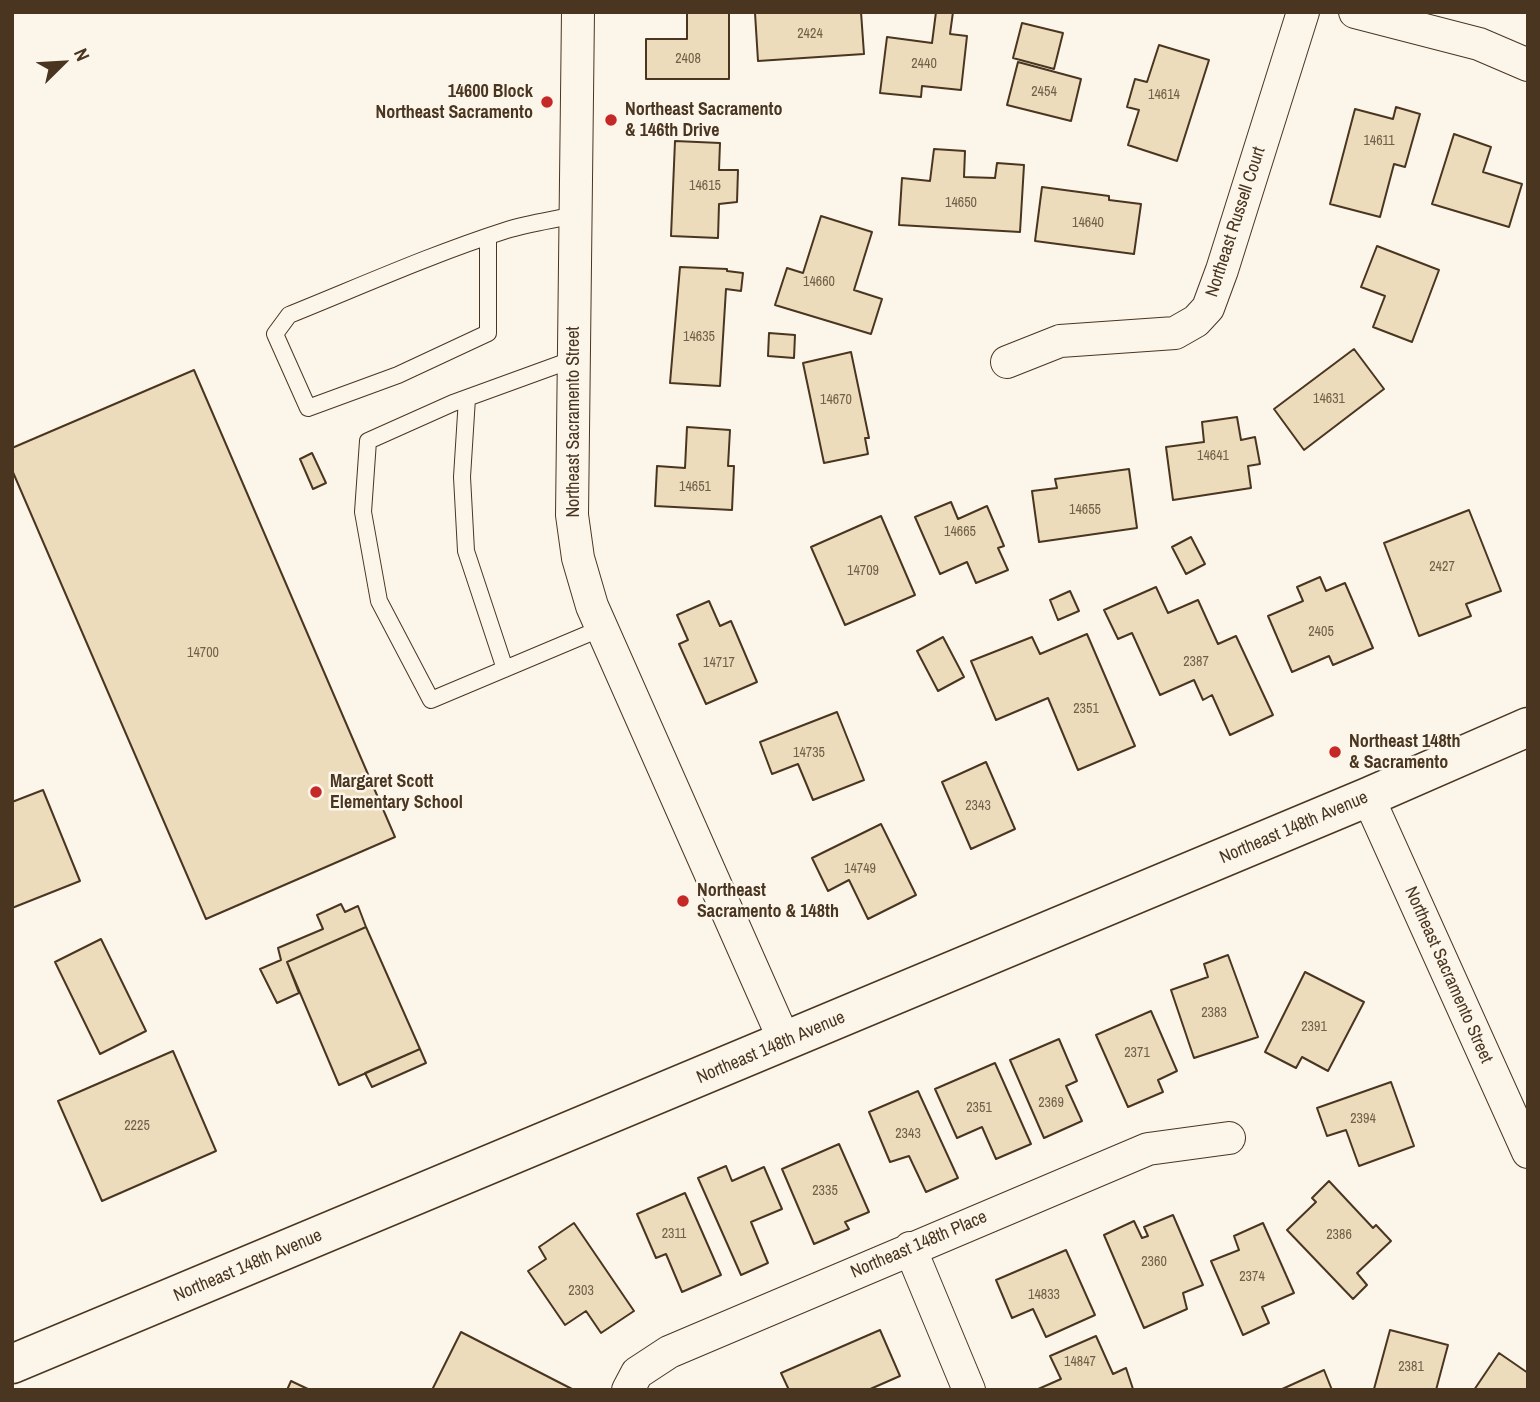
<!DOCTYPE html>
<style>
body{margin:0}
#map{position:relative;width:1540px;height:1402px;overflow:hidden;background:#fbf6e9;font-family:"Archivo Narrow",sans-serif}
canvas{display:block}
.frame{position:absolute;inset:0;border:14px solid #4a3520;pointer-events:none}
.north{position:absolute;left:28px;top:28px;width:70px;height:70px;-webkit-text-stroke:5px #fbf6e9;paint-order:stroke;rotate:66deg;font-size:19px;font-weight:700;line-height:28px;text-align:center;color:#4a3520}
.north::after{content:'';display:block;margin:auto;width:24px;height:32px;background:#4a3520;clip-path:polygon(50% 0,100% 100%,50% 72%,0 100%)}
</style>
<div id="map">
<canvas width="1540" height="1402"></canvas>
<div class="frame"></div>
<div class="north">N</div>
</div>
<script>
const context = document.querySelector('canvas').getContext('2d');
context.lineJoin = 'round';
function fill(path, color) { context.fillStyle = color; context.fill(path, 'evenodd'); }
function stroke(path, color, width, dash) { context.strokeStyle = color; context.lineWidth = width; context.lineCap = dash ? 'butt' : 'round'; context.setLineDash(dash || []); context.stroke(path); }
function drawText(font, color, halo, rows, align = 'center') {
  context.font = font + ' "Archivo Narrow",sans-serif'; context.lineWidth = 5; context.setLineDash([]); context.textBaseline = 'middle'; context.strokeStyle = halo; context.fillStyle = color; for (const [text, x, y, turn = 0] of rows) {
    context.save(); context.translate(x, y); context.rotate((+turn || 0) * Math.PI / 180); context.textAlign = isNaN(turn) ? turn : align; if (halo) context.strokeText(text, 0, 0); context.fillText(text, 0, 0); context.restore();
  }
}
const building = new Path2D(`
 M687 12H729V79H646V39H687Z
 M861 12 864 54 758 61 755 13Z
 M936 12H953L950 34 967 36 961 90 922 86 921 97 880 93 887 37 932 43Z
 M1022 23 1063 33 1054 69 1013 58Z
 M1159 45 1209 60 1177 161 1128 145 1139 110 1127 107 1135 79 1147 82Z
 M1018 62 1081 79 1071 121 1007 105Z
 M1396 107 1420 114 1405 167 1394 164 1380 217 1330 204 1355 109 1393 119Z
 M1454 134 1491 147 1483 172 1522 184 1509 227 1432 204Z
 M675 141 720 143 719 170H738L737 202 719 204 718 238 671 236Z
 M934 149 965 151 964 177 995 178 997 163 1024 165 1020 232 899 225 902 178 930 181Z
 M1042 187 1109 196V200L1141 204 1134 254 1035 241Z
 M821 216 872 232 854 290 882 299 871 334 775 305 787 268 803 273Z
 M1377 246 1439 270 1412 342 1373 327 1385 296 1361 287Z
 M680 267 727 269V271L743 273 741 291 726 289 720 386 670 383Z
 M769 333 795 335 794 358 768 356Z
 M1354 349 1384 389 1304 450 1274 409Z
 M851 352 869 438H865L868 454 824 463 803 363Z
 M194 370 395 837 206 919 12 470V448Z
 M1237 417 1241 440 1255 437 1260 464 1248 466 1251 488 1173 500 1166 447 1204 442 1202 422Z
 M687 427 730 430 728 466H734L732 510 655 506 657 466 685 468Z
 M312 453 326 483 313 489 300 459Z
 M1129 469 1137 528 1039 542 1032 491 1057 488 1055 479Z
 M951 502 958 519 987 506 1004 546 998 548 1008 570 976 583 967 562 940 574 915 517Z
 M1469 510 1501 591 1466 604 1471 616 1419 636 1384 543Z
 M881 516 915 595 845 625 811 547Z
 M1191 537 1205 564 1186 574 1172 547Z
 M1320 577 1326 591 1345 583 1373 648 1333 665 1329 656 1292 672 1268 616 1303 601 1297 587Z
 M1156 587 1168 613 1198 600 1218 644 1236 636 1273 715 1230 735 1212 695 1203 700 1194 680 1160 695 1132 633 1118 639 1104 610Z
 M1070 591 1079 611 1058 620 1050 600Z
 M709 601 720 626 731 621 757 682 706 704 679 644 688 640 677 615Z
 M1087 634 1135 746 1078 770 1048 698 996 720 971 661 1032 637 1040 654Z
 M943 637 964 677 938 691 917 651Z
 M837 712 864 780 813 800 798 764 772 774 760 742Z
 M986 762 1015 829 971 849 942 782Z
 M43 790 80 881 12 908V802Z
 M881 824 916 895 868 919 849 880 828 891 812 858Z
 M341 904 345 912 358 906 366 927 287 962 299 993 277 1003 260 969 281 960 278 948 323 929 317 915Z
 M366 927 420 1049 339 1085 287 962Z
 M101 939 146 1031 100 1054 55 962Z
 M1228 955 1258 1037 1194 1058 1171 990 1208 977 1204 964Z
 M1305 972 1364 1002 1328 1071 1302 1057 1296 1068 1265 1052Z
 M1151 1011 1177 1071 1158 1080 1163 1092 1128 1107 1096 1035Z
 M1059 1039 1077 1081 1066 1086 1082 1121 1044 1138 1010 1060Z
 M420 1049 426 1063 372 1087 365 1073Z
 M173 1051 216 1151 102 1201 58 1101Z
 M995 1063 1031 1144 996 1159 982 1127 957 1138 935 1089Z
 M1391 1082 1414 1146 1359 1166 1346 1130 1327 1136 1317 1108Z
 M918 1091 958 1178 926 1192 909 1156 890 1162 869 1112Z
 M839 1144 869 1212 845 1222 849 1229 814 1244 782 1169Z
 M726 1166 732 1181 764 1167 782 1209 751 1222 768 1263 741 1275 698 1178Z
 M1329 1181 1373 1228 1376 1225 1391 1241 1357 1273 1367 1285 1353 1299 1287 1230 1316 1202 1312 1198Z
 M685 1193 721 1275 682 1292 666 1254 656 1258 637 1214Z
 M1173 1215 1203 1285 1183 1293 1187 1309 1144 1328 1104 1235 1134 1221 1142 1238 1148 1236 1144 1227Z
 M574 1223 634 1311 601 1333 586 1311 565 1325 528 1271 546 1259 539 1247Z
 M1263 1223 1294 1293 1262 1307 1269 1323 1243 1335 1211 1261 1239 1250 1234 1236Z
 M1066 1250 1095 1315 1046 1337 1033 1309 1012 1318 996 1280Z
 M880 1330 900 1376 868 1390H789L781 1373Z
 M1390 1330 1448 1345 1436 1390 1374 1389Z
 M461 1332 572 1389 432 1390Z
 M1096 1336 1113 1374 1126 1368 1133 1389 1036 1390 1061 1379 1050 1356Z
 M1499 1353 1528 1373V1390H1474Z
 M1324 1370 1332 1390H1280Z
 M291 1381 310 1390H287Z`);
const service = new Path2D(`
 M488 237V333L398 375 308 408 275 334 289 315C361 286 432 254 507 230 529 223 553 220 575 215
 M574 359 453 403 368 441 363 512 379 601 431 700 602 628
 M467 398 462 477 466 551 505 669`);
const minor = new Path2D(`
 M578 12 572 515 578 558 592 606 785 1042
 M1355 12 1479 44 1528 65
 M1007 362 1060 341 1175 333 1196 321 1208 308 1222 270 1303 12
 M1368 797 1528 1152
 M910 1248 969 1390
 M628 1390 637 1373 669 1352 1148 1149 1229 1138`);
const secondary = new Path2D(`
 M12 1364 1368 797 1528 727`);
const markers = [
 [547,102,7,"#c62828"],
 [611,120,7,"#c62828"],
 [1335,752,7,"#c62828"],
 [316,792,7,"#c62828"],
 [683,901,7,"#c62828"]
];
const numberNames = [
 ["2424",810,34],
 ["2408",688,59],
 ["2440",924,64],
 ["2454",1044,92],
 ["14614",1164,95],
 ["14611",1379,141],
 ["14615",705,186],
 ["14650",961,203],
 ["14640",1088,223],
 ["14660",819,282],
 ["14635",699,337],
 ["14631",1329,399],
 ["14670",836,400],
 ["14641",1213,456],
 ["14651",695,487],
 ["14655",1085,510],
 ["14665",960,532],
 ["2427",1442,567],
 ["14709",863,571],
 ["2405",1321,632],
 ["14700",203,653],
 ["2387",1196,662],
 ["14717",719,663],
 ["2351",1086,709],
 ["14735",809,753],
 ["2343",978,806],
 ["14749",860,869],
 ["2383",1214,1013],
 ["2391",1314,1027],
 ["2371",1137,1053],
 ["2369",1051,1103],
 ["2351",979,1108],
 ["2394",1363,1119],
 ["2225",137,1126],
 ["2343",908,1134],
 ["2335",825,1191],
 ["2311",674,1234],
 ["2386",1339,1235],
 ["2360",1154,1262],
 ["2374",1252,1277],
 ["2303",581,1291],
 ["14833",1044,1295],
 ["14847",1080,1362],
 ["2381",1411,1367]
];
const poiNames = [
 ["14600 Block",533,92,"right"],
 ["Northeast Sacramento",533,113,"right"],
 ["Northeast Sacramento",625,110],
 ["& 146th Drive",625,131],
 ["Northeast 148th",1349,742],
 ["& Sacramento",1349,763],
 ["Margaret Scott",330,782],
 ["Elementary School",330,803],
 ["Northeast",697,891],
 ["Sacramento & 148th",697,912]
];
const streetNames = [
 ["Northeast Russell Court",1236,222,-72],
 ["Northeast Sacramento Street",574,422,-90],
 ["Northeast 148th Avenue",1294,828,-23],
 ["Northeast Sacramento Street",1448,975,66],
 ["Northeast 148th Avenue",771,1048,-23],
 ["Northeast 148th Place",919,1245,-23],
 ["Northeast 148th Avenue",248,1266,-23]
];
fill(building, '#ecdcbc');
stroke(building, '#4a3520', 2);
stroke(service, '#4a3520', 18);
stroke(minor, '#4a3520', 34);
stroke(secondary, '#4a3520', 41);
stroke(service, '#fbf6e9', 16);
stroke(minor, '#fbf6e9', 32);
stroke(secondary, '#fbf6e9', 38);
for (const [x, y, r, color] of markers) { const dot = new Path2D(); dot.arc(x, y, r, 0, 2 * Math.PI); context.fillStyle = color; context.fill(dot); stroke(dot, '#fbf6e9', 2.5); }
drawText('14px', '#725f47', null, numberNames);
drawText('bold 18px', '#4a3520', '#fbf6e9', poiNames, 'left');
drawText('18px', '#4a3520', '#fbf6e9', streetNames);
</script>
